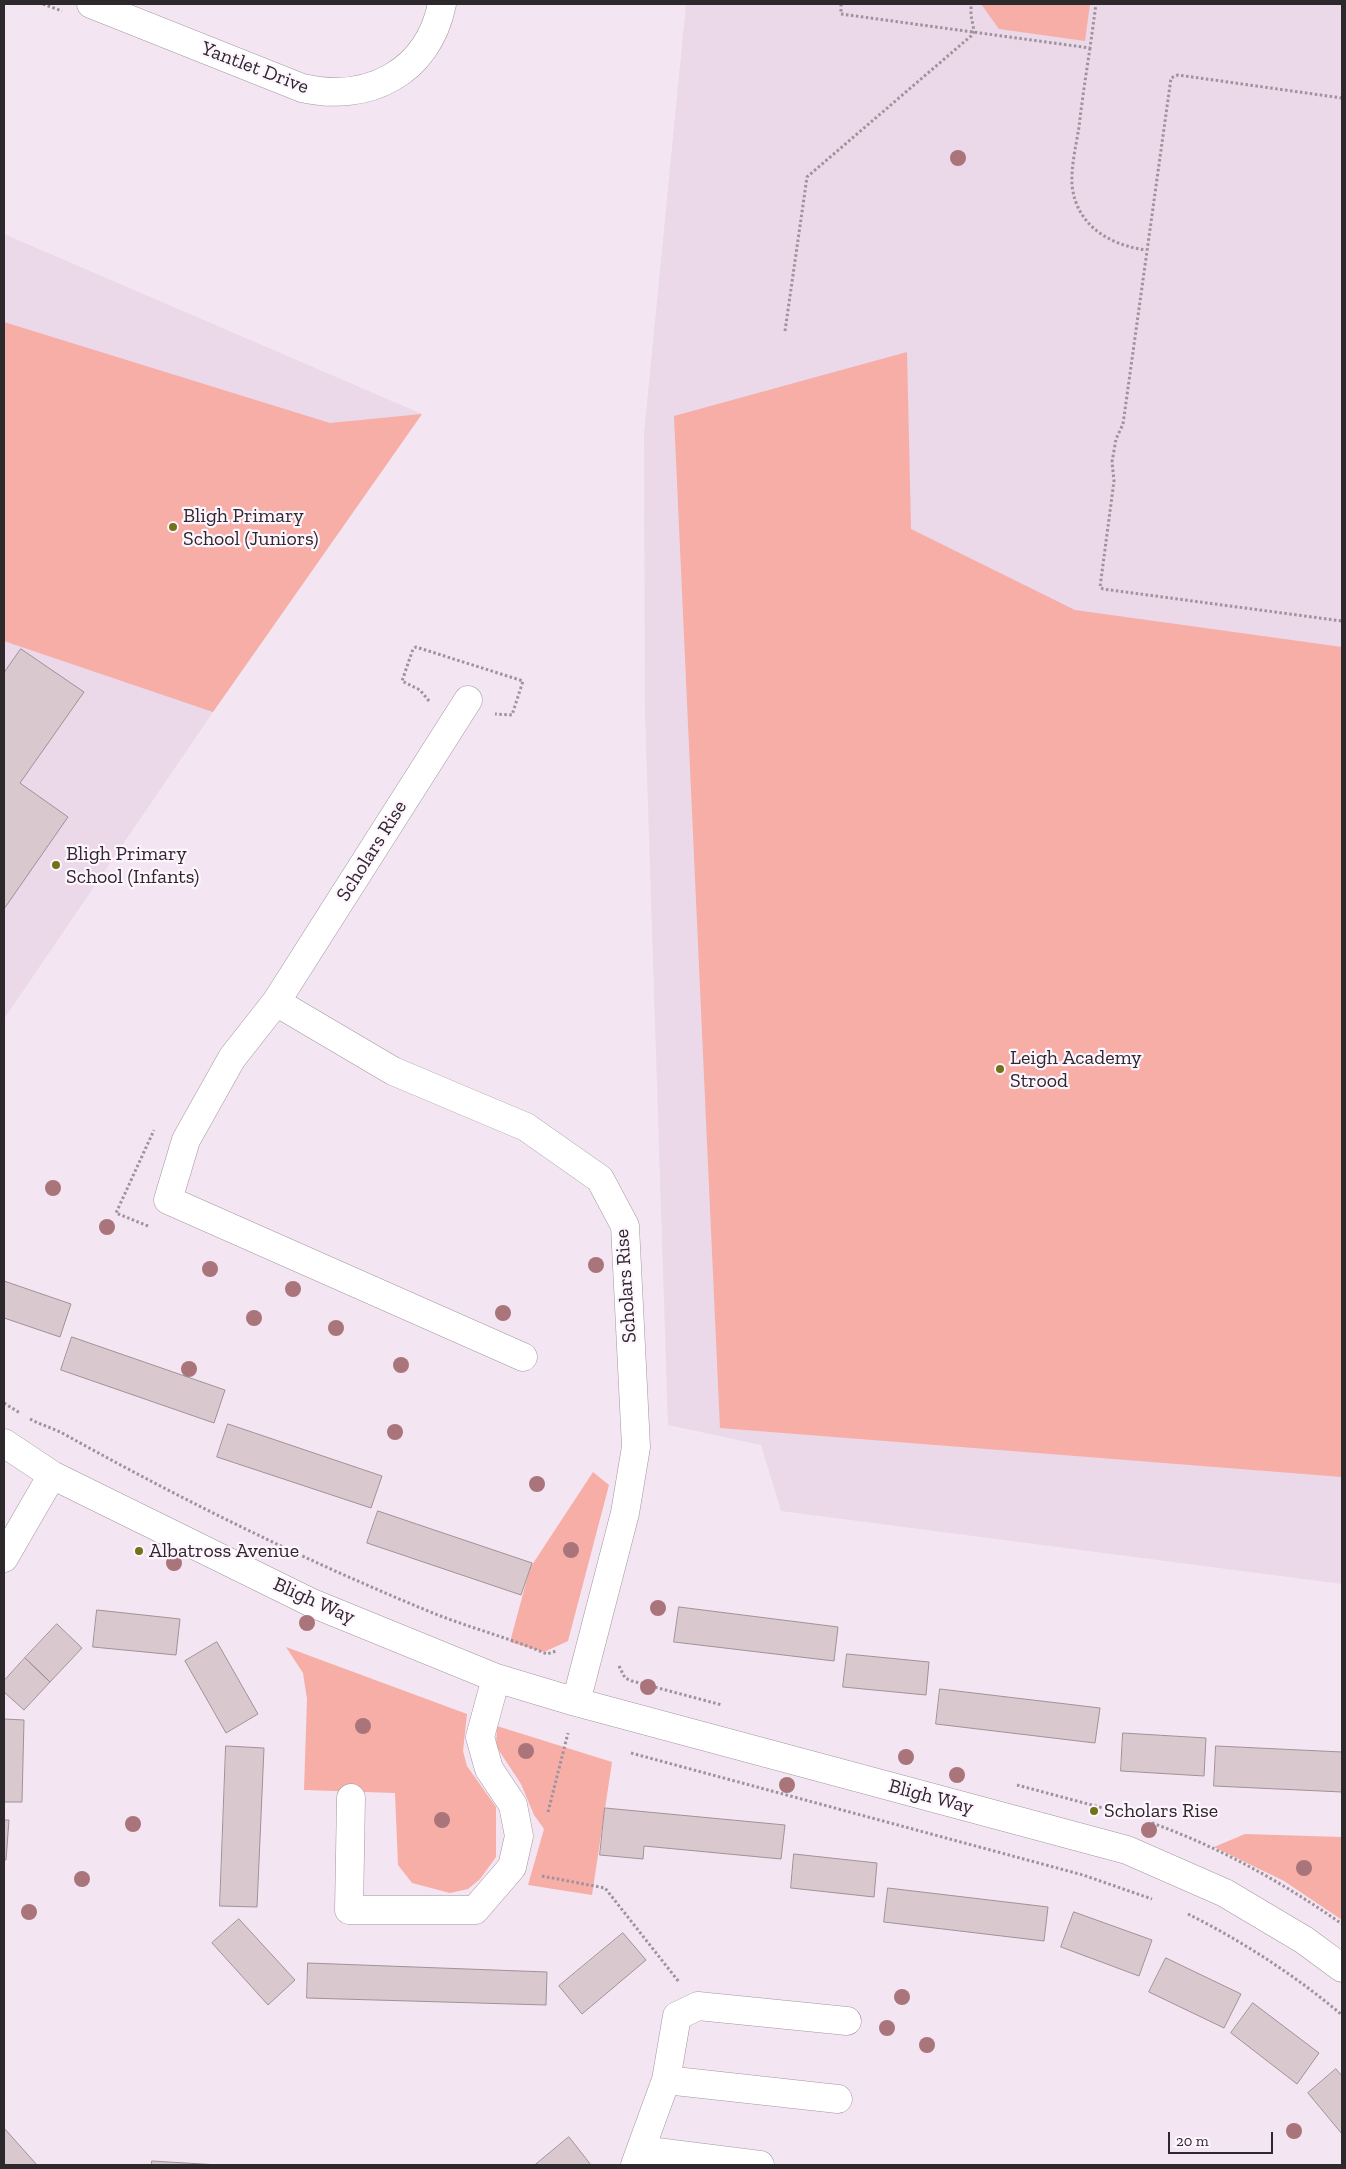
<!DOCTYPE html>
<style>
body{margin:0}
#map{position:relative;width:1346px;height:2169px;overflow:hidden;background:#f3e6f2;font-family:"Zilla Slab",serif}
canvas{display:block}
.frame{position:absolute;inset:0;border:5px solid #2d282c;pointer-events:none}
.scale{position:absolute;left:1168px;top:2132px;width:105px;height:22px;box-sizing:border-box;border:2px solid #2d282c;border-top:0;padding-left:6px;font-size:15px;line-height:18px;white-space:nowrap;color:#2d282c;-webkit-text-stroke:4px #fff5fe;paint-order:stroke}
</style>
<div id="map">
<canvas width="1346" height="2169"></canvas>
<div class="frame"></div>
<div class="scale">20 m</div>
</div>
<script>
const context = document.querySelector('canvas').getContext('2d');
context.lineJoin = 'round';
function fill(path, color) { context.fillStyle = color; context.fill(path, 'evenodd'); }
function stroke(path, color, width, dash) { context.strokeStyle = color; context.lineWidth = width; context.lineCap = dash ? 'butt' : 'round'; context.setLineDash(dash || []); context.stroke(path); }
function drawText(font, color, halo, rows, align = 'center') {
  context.font = font + ' "Zilla Slab",serif'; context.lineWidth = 4.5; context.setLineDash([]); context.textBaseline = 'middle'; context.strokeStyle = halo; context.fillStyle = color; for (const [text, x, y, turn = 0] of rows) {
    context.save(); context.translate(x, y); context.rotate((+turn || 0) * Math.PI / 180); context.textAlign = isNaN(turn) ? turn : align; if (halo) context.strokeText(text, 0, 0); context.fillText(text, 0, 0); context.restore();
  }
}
const built = new Path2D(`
 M686 4H1342V1584L781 1511 761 1445 668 1425 645 712 644 434Z
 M4 234 422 414 213 712 4 1019Z`);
const green = new Path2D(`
 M981 4H1090L1085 41 999 29Z
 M4 322 330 423 422 414 213 712 4 641Z
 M907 352 911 529 1075 610 1342 647V1477L720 1428 674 416Z
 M593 1472 609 1485 568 1641 544 1652 510 1642 530 1568Z
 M286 1647 467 1714 463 1751 467 1766 496 1807V1857L480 1879 468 1889 450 1893 412 1883 398 1865 395 1793 304 1790 307 1699 303 1673Z
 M497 1726 612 1762 592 1895 528 1885 544 1829 534 1815 521 1784 496 1746Z
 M1245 1834 1342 1837V1920L1284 1881 1214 1847Z`);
const building = new Path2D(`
 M21 649 84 692 20 783 68 817 4 909V673Z
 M4 1281 71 1304 60 1337 4 1318Z
 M72 1337 225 1390 214 1423 61 1370Z
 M228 1424 382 1476 371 1508 217 1457Z
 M378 1511 532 1563 521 1595 367 1543Z
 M679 1607 838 1627 834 1661 674 1642Z
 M97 1610 180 1619 176 1655 93 1647Z
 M57 1624 82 1648 50 1682 25 1658Z
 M217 1642 258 1714 226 1733 185 1661Z
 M847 1654 929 1662 926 1695 843 1687Z
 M25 1658 50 1682 24 1710 4 1692V1681Z
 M940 1689 1100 1708 1095 1743 936 1724Z
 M4 1719 24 1720 22 1802H4Z
 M1123 1733 1206 1738 1204 1776 1121 1771Z
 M226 1746 264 1748 257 1907 220 1906Z
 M1216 1746 1342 1752V1792L1214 1786Z
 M605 1808 785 1825 781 1859 644 1846 643 1859 600 1855Z
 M4 1820H9L6 1860H4Z
 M794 1854 877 1863 874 1897 791 1888Z
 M888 1888 1048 1907 1044 1941 884 1922Z
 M1074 1912 1152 1940 1139 1976 1061 1947Z
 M239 1919 295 1980 268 2005 212 1943Z
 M623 1933 646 1960 582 2014 559 1986Z
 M1166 1958 1241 1994 1224 2028 1149 1992Z
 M308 1963 547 1972 546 2005 307 1998Z
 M1253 2003 1319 2053 1297 2084 1231 2033Z
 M1336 2069 1342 2076V2134L1308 2093Z
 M4 2128 37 2165H4Z
 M569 2137 591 2165H535Z
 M152 2161 219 2165H152Z`);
const path = new Path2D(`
 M43 4 62 11
 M841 4V14L1090 48 1096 4
 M1090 48C1086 74 1082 101 1079 127 1076 146 1071 166 1072 185 1076 225 1109 245 1146 250
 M1342 98 1178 75 1171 78 1123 424 1116 439 1112 462 1114 481 1100 587 1103 589 1342 621
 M785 331 807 177 971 36 974 31 971 15V4
 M429 701 420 690 402 681 413 649 416 647 523 681 512 715 495 714
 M148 1226 116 1213 154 1130
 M4 1403 20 1413
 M30 1419C41 1425 53 1428 64 1434 184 1501 306 1561 433 1613 470 1628 510 1638 547 1654L556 1651
 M619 1666 625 1678 632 1681 722 1705
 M631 1753 1083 1875 1152 1899
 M1017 1785 1118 1812
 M548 1812 568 1733
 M1152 1823C1221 1848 1282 1882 1342 1924
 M542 1876 605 1888 679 1982
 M1188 1914C1242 1941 1296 1976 1342 2015`);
const minor = new Path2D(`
 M91 4 302 88C368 103 428 73 442 4
 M468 700 276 1002 232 1058 186 1140 168 1200 523 1357
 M276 1002 393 1071 526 1127 600 1179 625 1226 636 1447 625 1513 576 1702
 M4 1443 52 1475 312 1603 496 1678 576 1702 1127 1850 1225 1893 1304 1940 1342 1968
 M4 1558 52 1475
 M351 1798 349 1910H475L512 1867 519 1836 513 1805 489 1769 480 1737 496 1678
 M666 2080 838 2099
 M641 2150 760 2165
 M635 2165 666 2080 677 2016 698 2006 847 2021`);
const trees = [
 [958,158],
 [53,1188],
 [107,1227],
 [596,1265],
 [210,1269],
 [293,1289],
 [503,1313],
 [254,1318],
 [336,1328],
 [401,1365],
 [189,1369],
 [395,1432],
 [537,1484],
 [571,1550],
 [174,1563],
 [658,1608],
 [307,1623],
 [648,1687],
 [363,1726],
 [526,1751],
 [906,1757],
 [957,1775],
 [787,1785],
 [442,1820],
 [133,1824],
 [1149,1830],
 [1304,1868],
 [82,1879],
 [29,1912],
 [902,1997],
 [887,2028],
 [927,2045],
 [1294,2131]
];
const markers = [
 [173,527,5,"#707319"],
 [56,865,5,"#707319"],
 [1000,1069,5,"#707319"],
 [139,1551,5,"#707319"],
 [1094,1811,5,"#707319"]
];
const streetNames = [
 ["Yantlet Drive",255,68,21],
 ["Scholars Rise",372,851,-58],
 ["Scholars Rise",626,1286,-94],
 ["Bligh Way",314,1601,24],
 ["Bligh Way",931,1797,15]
];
const poiNames = [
 ["Bligh Primary",183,516],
 ["School (Juniors)",183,539],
 ["Bligh Primary",66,854],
 ["School (Infants)",66,877],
 ["Leigh Academy",1010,1058],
 ["Strood",1010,1081],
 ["Albatross Avenue",149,1551],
 ["Scholars Rise",1104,1811]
];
fill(built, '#ebd8e9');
fill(green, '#f7aea7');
fill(building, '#d9c8cd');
stroke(building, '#a19196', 1);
stroke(minor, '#a296a1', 29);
stroke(path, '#9d939c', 3, [2.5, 2.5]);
stroke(minor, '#fff', 28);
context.fillStyle = '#a9747a';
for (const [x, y] of trees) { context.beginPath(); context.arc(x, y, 8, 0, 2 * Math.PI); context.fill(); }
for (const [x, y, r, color] of markers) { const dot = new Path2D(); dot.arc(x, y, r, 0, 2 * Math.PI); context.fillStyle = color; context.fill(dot); stroke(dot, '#fff5fe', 2); }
drawText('20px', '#2d282c', '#fff5fe', streetNames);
drawText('20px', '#2d282c', '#fff5fe', poiNames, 'left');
</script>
